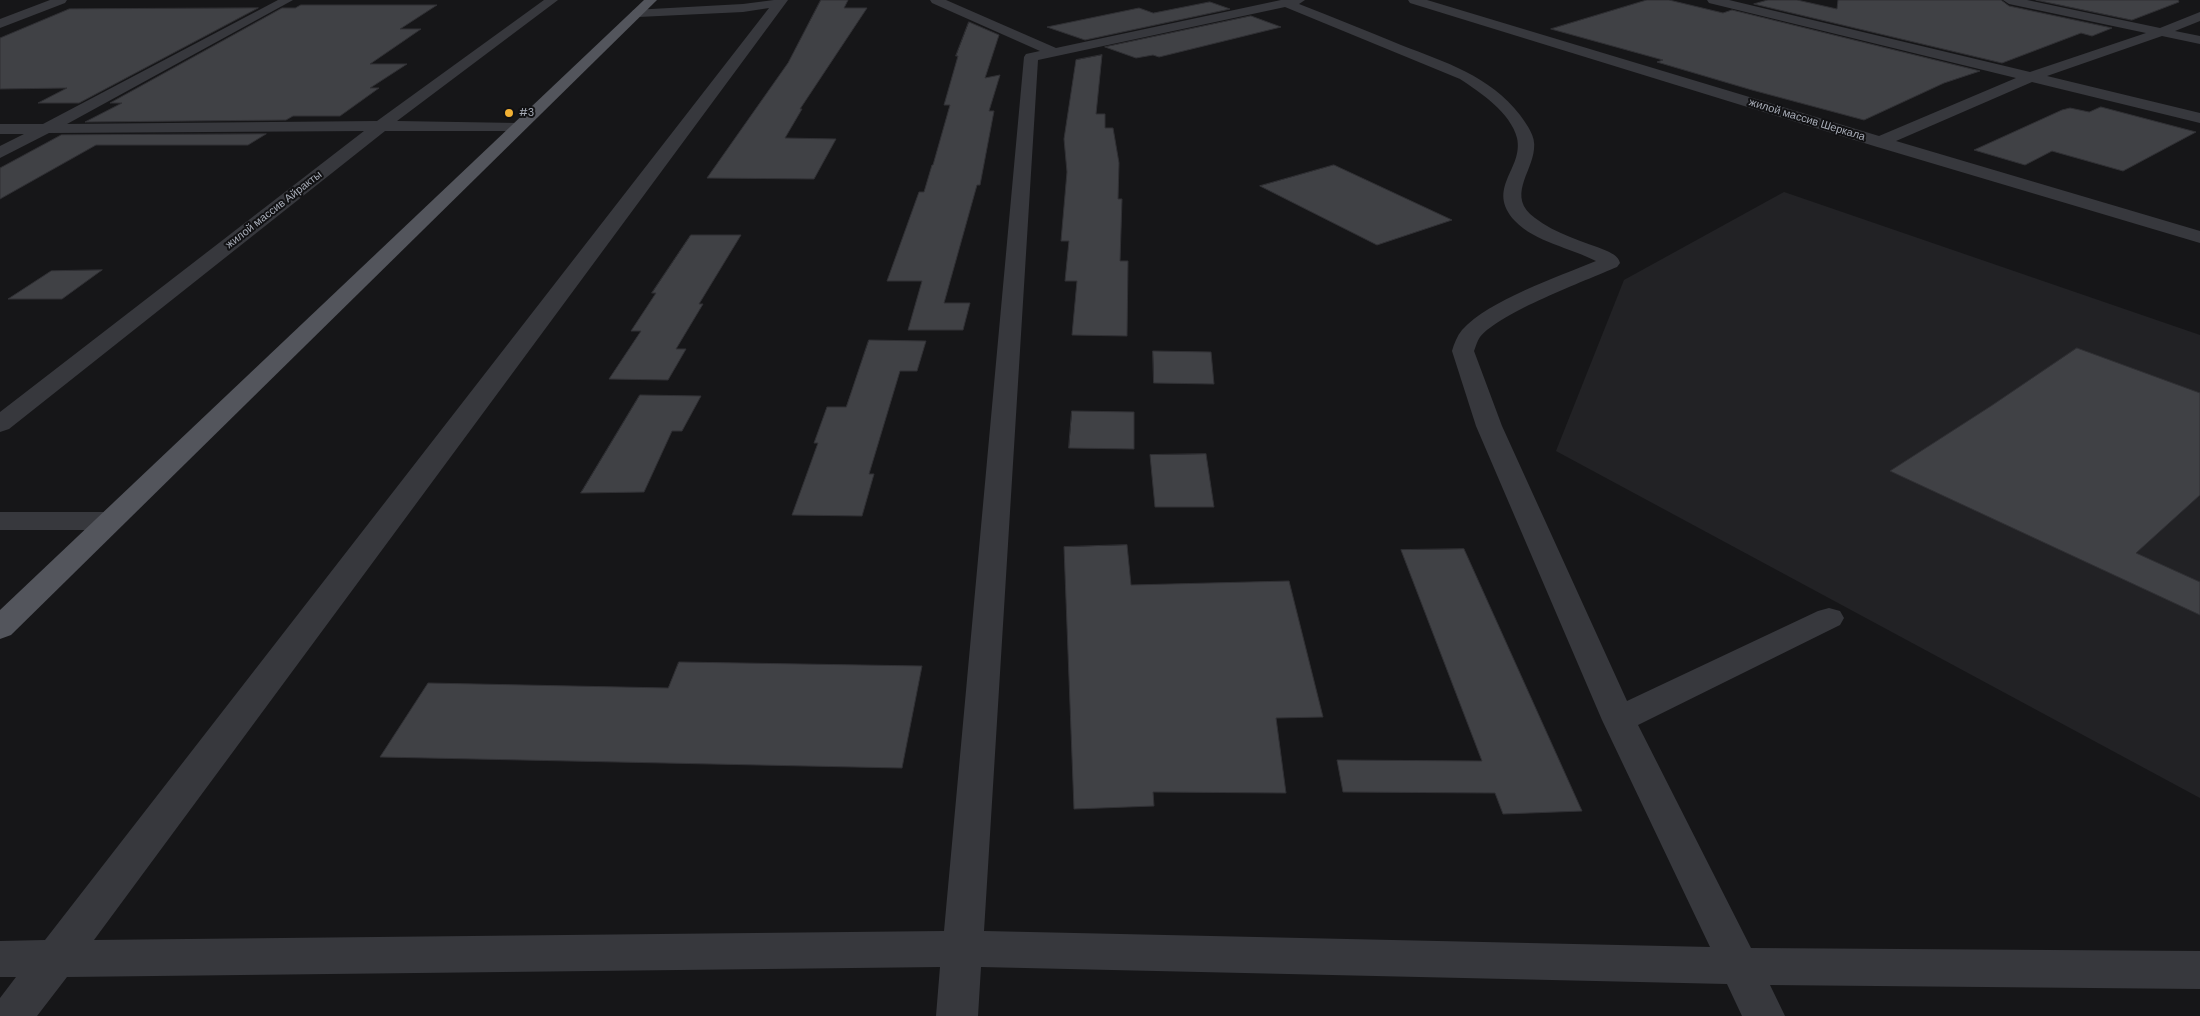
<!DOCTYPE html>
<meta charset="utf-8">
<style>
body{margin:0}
canvas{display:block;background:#161618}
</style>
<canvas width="2200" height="1016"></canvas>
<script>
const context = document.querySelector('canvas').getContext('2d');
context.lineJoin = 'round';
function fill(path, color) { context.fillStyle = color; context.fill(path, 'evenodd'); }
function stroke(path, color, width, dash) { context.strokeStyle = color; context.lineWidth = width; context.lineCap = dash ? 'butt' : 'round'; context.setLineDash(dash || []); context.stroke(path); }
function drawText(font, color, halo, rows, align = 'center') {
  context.font = font + ' "DM Sans",sans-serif'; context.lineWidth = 4; context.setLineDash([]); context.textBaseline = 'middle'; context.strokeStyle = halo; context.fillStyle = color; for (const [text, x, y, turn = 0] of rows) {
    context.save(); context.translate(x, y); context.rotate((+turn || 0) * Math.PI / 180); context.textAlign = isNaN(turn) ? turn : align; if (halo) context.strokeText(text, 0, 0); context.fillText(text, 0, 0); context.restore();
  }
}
const built = new Path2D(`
 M1784 192 2200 335V798L1556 451 1624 280Z`);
const building = new Path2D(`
 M821 0H848L844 8H867L800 109H802L785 138 836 139 814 179 707 178 788 63Z
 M1647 0H1669L1723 13 1732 10 1980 71 1944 83 1864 120 1752 90 1657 62 1663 60 1551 29Z
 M1768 0H1797L1837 9 1838 0H2001L2009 6 2112 28 2092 36 2081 33 2002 63 1754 4Z
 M2036 0H2178L2179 2 2132 20Z
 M1210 2 1230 9 1085 40 1047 27 1139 8 1153 13Z
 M301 5H437L400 29H421L370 64H407L370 88H379L340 116H293L286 120 85 122 122 103H110L282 8H295Z
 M258 8 79 103H38L67 88 0 89V38L69 9Z
 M1251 16 1281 27 1159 57 1153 55 1136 58 1105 47Z
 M969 22 999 35 985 78 1000 75 989 111H994L980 185H977L944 303H970L963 330H908L922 281H887L919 192H924L932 165H933L950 105H944L958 56H956Z
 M1102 55 1096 114H1105V128H1113L1119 163 1118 199H1122L1120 261H1128L1127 336 1072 335 1077 281H1065L1069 241H1061L1067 172 1064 139 1076 60Z
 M2101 107 2196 132 2123 171 2052 151 2025 165 1974 150 2062 110 2070 108 2089 112Z
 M266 134 248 145H96L0 199V168L61 135Z
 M1334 165 1452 220 1377 245 1260 186Z
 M691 235H741L699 304H703L676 349H686L668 380 609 379 641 331H631L656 293H652Z
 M102 270 62 299H8L51 271Z
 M869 340 926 341 917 371H900L869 474H874L862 516 792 515 818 443H814L827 407H846Z
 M2077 348 2200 393V495L2136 553 2200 582V615L1890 471 1991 406Z
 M1153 351 1211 352 1214 384 1154 383Z
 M640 395 701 396 682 431H672L644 492 581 493Z
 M1072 411 1134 412V449L1069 448Z
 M1206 454 1214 507H1155L1150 455Z
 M1127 545 1131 585 1289 581 1323 717 1276 718 1286 793 1153 792 1154 806 1074 809 1064 547Z
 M1464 549 1582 811 1503 814 1495 793 1343 792 1337 760 1482 761 1401 550Z
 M679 662 922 666 902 768 380 757 428 683 668 688Z`);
const minor = new Path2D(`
 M50 0H67L65 3 0 28V19Z
 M278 0H293L67 124 377 121 544 0H558L397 121 517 123 523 125 525 128 523 131H385L9 429 0 432V412L364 131 49 133 0 158V146L24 134H0V124H43Z
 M774 0H788L94 940 944 931 1024 57 1026 54 1040 51 932 3 930 0H946L1056 48 1281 0H1305L1299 4C1333 17 1367 31 1401 45 1445 62 1490 76 1520 115 1527 125 1536 136 1534 149 1532 173 1506 197 1535 218 1555 234 1583 241 1607 251 1613 254 1618 256 1620 263L1617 267C1585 281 1501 312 1480 337 1477 341 1476 346 1474 351L1502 426 1627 701 1818 611 1829 608 1840 611 1844 618 1840 625 1638 725 1751 948 2200 951V989L1770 985 1785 1016H1742L1727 984 981 967 978 1016H936L940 967 67 977 37 1016H0V998L16 977H0V941L45 940 769 8 743 12 638 17 633 16 632 13 633 10 743 4ZM1285 7 1460 79C1480 92 1511 113 1517 138 1524 169 1485 188 1515 221 1535 242 1571 248 1596 261 1558 277 1489 300 1462 330 1457 336 1454 344 1452 351L1476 426 1602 720 1710 947 984 931 1038 60Z
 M1408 0H1427L1879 136 2016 78 1709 3 1707 0H1729L2030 72 2146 33 2009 4 2003 0H2027L2160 28 2200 12V21L2175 31 2200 36V44L2162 36 2047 76 2200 113V123L2032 82 1896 141 2200 231V243L1874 146 1410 3Z
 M0 512H110L120 515 124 521 120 527 110 530H0Z`);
const major = new Path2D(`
 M644 0H657L11 635 0 639V610Z`);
const markers = [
 [509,113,5,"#f2b134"]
];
const farPoinames = [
 ["#3",519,113]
];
const farStreetnames = [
 ["жилой массив Шеркала",1807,120,17],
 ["жилой массив Айракты",274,210,-38]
];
fill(built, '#222225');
fill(building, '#404145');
stroke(building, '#303034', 1);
fill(minor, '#37383d');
fill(major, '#53555c');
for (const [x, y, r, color] of markers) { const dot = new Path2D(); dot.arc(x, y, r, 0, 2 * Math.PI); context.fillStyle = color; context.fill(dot); stroke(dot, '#111113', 2); }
drawText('11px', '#a8adb8', '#111113', farPoinames, 'left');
drawText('11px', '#a8adb8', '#111113', farStreetnames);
</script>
